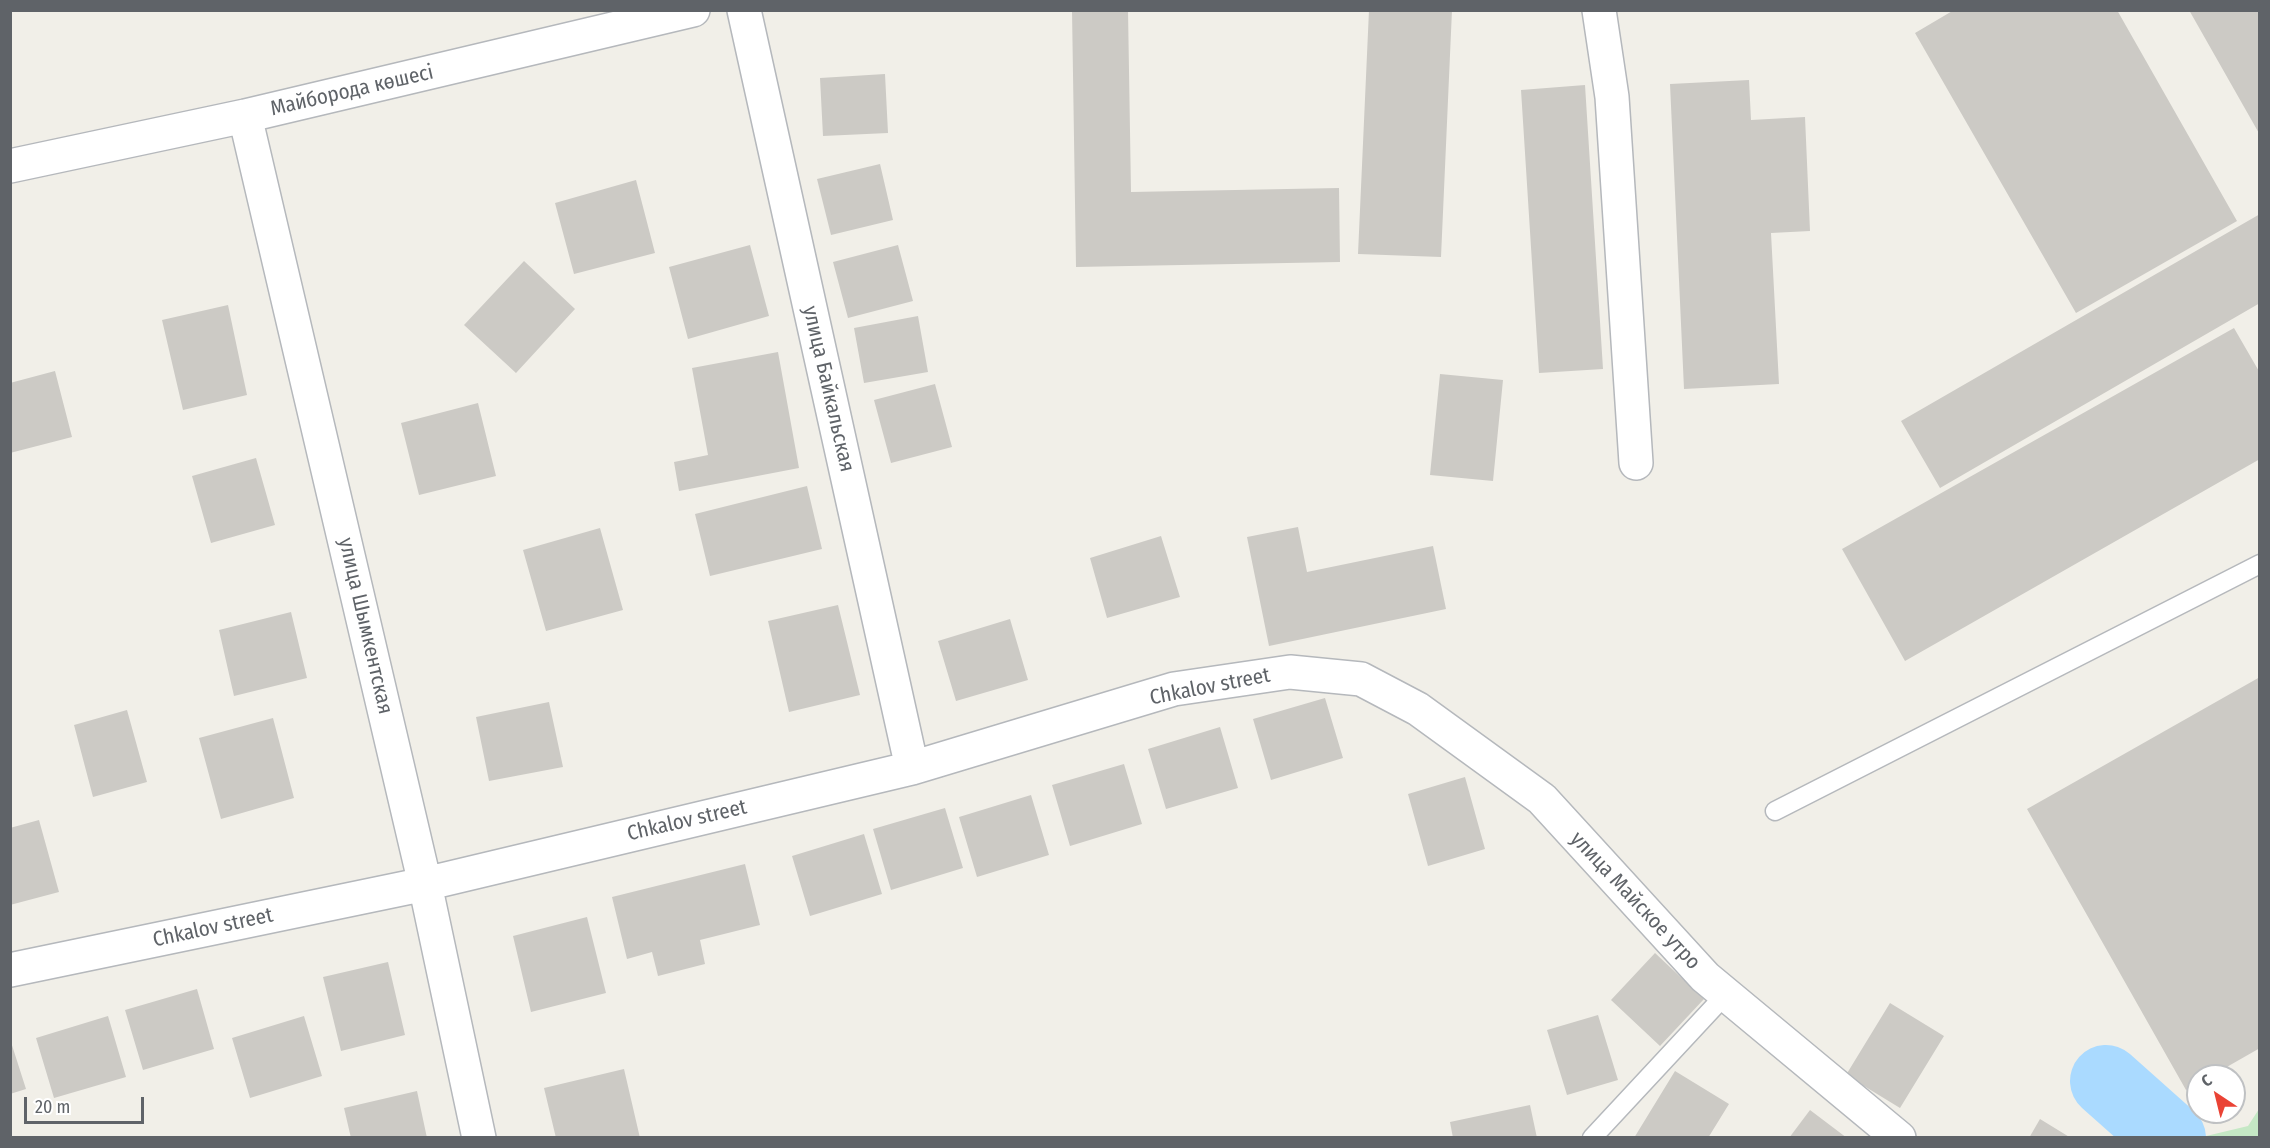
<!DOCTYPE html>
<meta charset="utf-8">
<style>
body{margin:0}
#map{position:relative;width:2270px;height:1148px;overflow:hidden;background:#f1efe8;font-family:"Fira Sans Condensed",sans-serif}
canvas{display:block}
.frame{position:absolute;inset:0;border:12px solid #5f6368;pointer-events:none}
.north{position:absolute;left:2186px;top:1064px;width:60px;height:60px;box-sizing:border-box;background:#fff;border:2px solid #bfc1c3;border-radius:50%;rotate:325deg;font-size:16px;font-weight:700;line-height:24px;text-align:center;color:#5f6368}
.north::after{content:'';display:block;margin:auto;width:21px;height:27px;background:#ea4335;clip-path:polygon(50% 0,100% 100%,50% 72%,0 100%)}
.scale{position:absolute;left:24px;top:1097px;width:120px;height:27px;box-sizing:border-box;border:3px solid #5f6368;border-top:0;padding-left:8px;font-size:18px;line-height:21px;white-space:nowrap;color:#5f6368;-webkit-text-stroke:4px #fff;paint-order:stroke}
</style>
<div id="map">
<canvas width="2270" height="1148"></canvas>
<div class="frame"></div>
<div class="north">С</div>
<div class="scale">20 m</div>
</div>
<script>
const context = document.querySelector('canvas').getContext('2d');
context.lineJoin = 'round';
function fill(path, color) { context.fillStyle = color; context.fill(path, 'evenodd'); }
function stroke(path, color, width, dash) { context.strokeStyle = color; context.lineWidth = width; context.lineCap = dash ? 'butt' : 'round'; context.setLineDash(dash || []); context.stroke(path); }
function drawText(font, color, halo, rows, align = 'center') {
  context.font = font + ' "Fira Sans Condensed",sans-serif'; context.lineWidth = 5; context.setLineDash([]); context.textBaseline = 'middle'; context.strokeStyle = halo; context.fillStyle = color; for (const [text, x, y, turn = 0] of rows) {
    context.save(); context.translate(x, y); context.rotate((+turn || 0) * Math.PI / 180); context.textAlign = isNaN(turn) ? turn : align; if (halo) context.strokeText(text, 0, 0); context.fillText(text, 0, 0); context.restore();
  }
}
const green = new Path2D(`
 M2259 1109V1137H2202L2248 1126Z`);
const river = new Path2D(`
 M2106 1081 2170 1138`);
const building = new Path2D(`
 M1072 10H1128L1131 192 1339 188 1340 262 1076 267Z
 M1369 10H1452L1441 257 1358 254Z
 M1954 10H2117L2237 221 2076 313 1915 33Z
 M2189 10H2260V135Z
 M885 74 888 133 823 136 820 78Z
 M1749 80 1751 120 1805 117 1810 231 1771 233 1779 384 1684 389 1670 84Z
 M1585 85 1603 369 1539 373 1521 90Z
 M880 164 893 220 831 235 817 179Z
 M636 180 655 253 574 274 555 203Z
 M2260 214V303L1940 488 1901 421Z
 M750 245 769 316 688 339 669 267Z
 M898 245 913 301 848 318 833 262Z
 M524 261 575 309 516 373 464 325Z
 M228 305 247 395 183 410 162 320Z
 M918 316 928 372 864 383 854 328Z
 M2234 328 2260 373V459L1905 661 1842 549Z
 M778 352 799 468 679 491 674 462 708 455 692 368Z
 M55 371 72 437 10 453V383Z
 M1440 374 1503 380 1493 481 1430 475Z
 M935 384 952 447 891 463 874 400Z
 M478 403 496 476 419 495 401 423Z
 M256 458 275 525 211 543 192 476Z
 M807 486 822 549 710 576 695 514Z
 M1298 527 1307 572 1433 546 1446 609 1269 646 1247 537Z
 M600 528 623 610 546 631 523 550Z
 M1161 536 1180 597 1107 618 1090 558Z
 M838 605 860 695 789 712 768 621Z
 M291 612 307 678 234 696 219 630Z
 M1010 619 1028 680 956 701 938 641Z
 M2260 677V1048L2211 1076H2198V1083L2186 1090 2027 809Z
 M1325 698 1343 758 1271 780 1253 719Z
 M549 702 563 767 489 781 476 717Z
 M127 710 147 782 93 797 74 725Z
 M273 718 294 798 221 819 199 738Z
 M1220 727 1238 788 1166 809 1148 749Z
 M1124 764 1142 824 1070 846 1052 785Z
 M1465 777 1485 849 1428 866 1408 794Z
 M1031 795 1049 855 977 877 959 817Z
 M945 808 963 868 891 890 873 829Z
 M39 820 59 892 10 905V828Z
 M864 834 882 894 810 916 792 856Z
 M745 864 760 925 700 940 705 964 658 976 652 952 627 959 612 897Z
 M587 917 606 993 531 1012 513 936Z
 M1655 953 1704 999 1660 1046 1611 1000Z
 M388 962 405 1035 341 1051 323 977Z
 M197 989 214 1049 143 1070 125 1010Z
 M1890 1003 1944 1036 1900 1108 1846 1075Z
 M1598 1015 1618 1080 1567 1095 1547 1030Z
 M108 1016 126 1077 54 1098 36 1038Z
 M304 1016 322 1076 250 1098 232 1038Z
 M10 1039 26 1089 10 1094Z
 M624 1069 640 1138H556L544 1088Z
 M1675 1071 1729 1104 1708 1138H1634Z
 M417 1091 427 1138H351L344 1108Z
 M1530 1105 1537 1138H1453L1450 1122Z
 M1810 1110 1847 1138H1789Z
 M2040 1119 2071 1138H2029Z`);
const service = new Path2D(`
 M1775 811 2260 564
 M1592 1138 1726 994`);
const minor = new Path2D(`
 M744 10 912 768
 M1599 10 1612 97 1636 463
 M245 116 425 884 479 1138
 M10 166 245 116 693 10
 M10 970 425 884 912 768 1174 689 1290 672 1361 679 1418 709 1542 799 1705 977 1899 1138`);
const streetNames = [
 ["Майборода көшесі",352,91,-13],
 ["улица Байкальская",828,389,77],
 ["улица Шымкентская",365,626,77],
 ["Chkalov street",1210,687,-11],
 ["Chkalov street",687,821,-13],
 ["улица Майское утро",1635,901,47],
 ["Chkalov street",213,928,-12]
];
fill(green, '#c5e8c5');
stroke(river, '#aadaff', 72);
fill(building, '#cccac5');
stroke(service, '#b5b8bc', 21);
stroke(minor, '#b5b8bc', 36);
stroke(service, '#fff', 18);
stroke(minor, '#fff', 33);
drawText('21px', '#5f6368', '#fff', streetNames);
</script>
